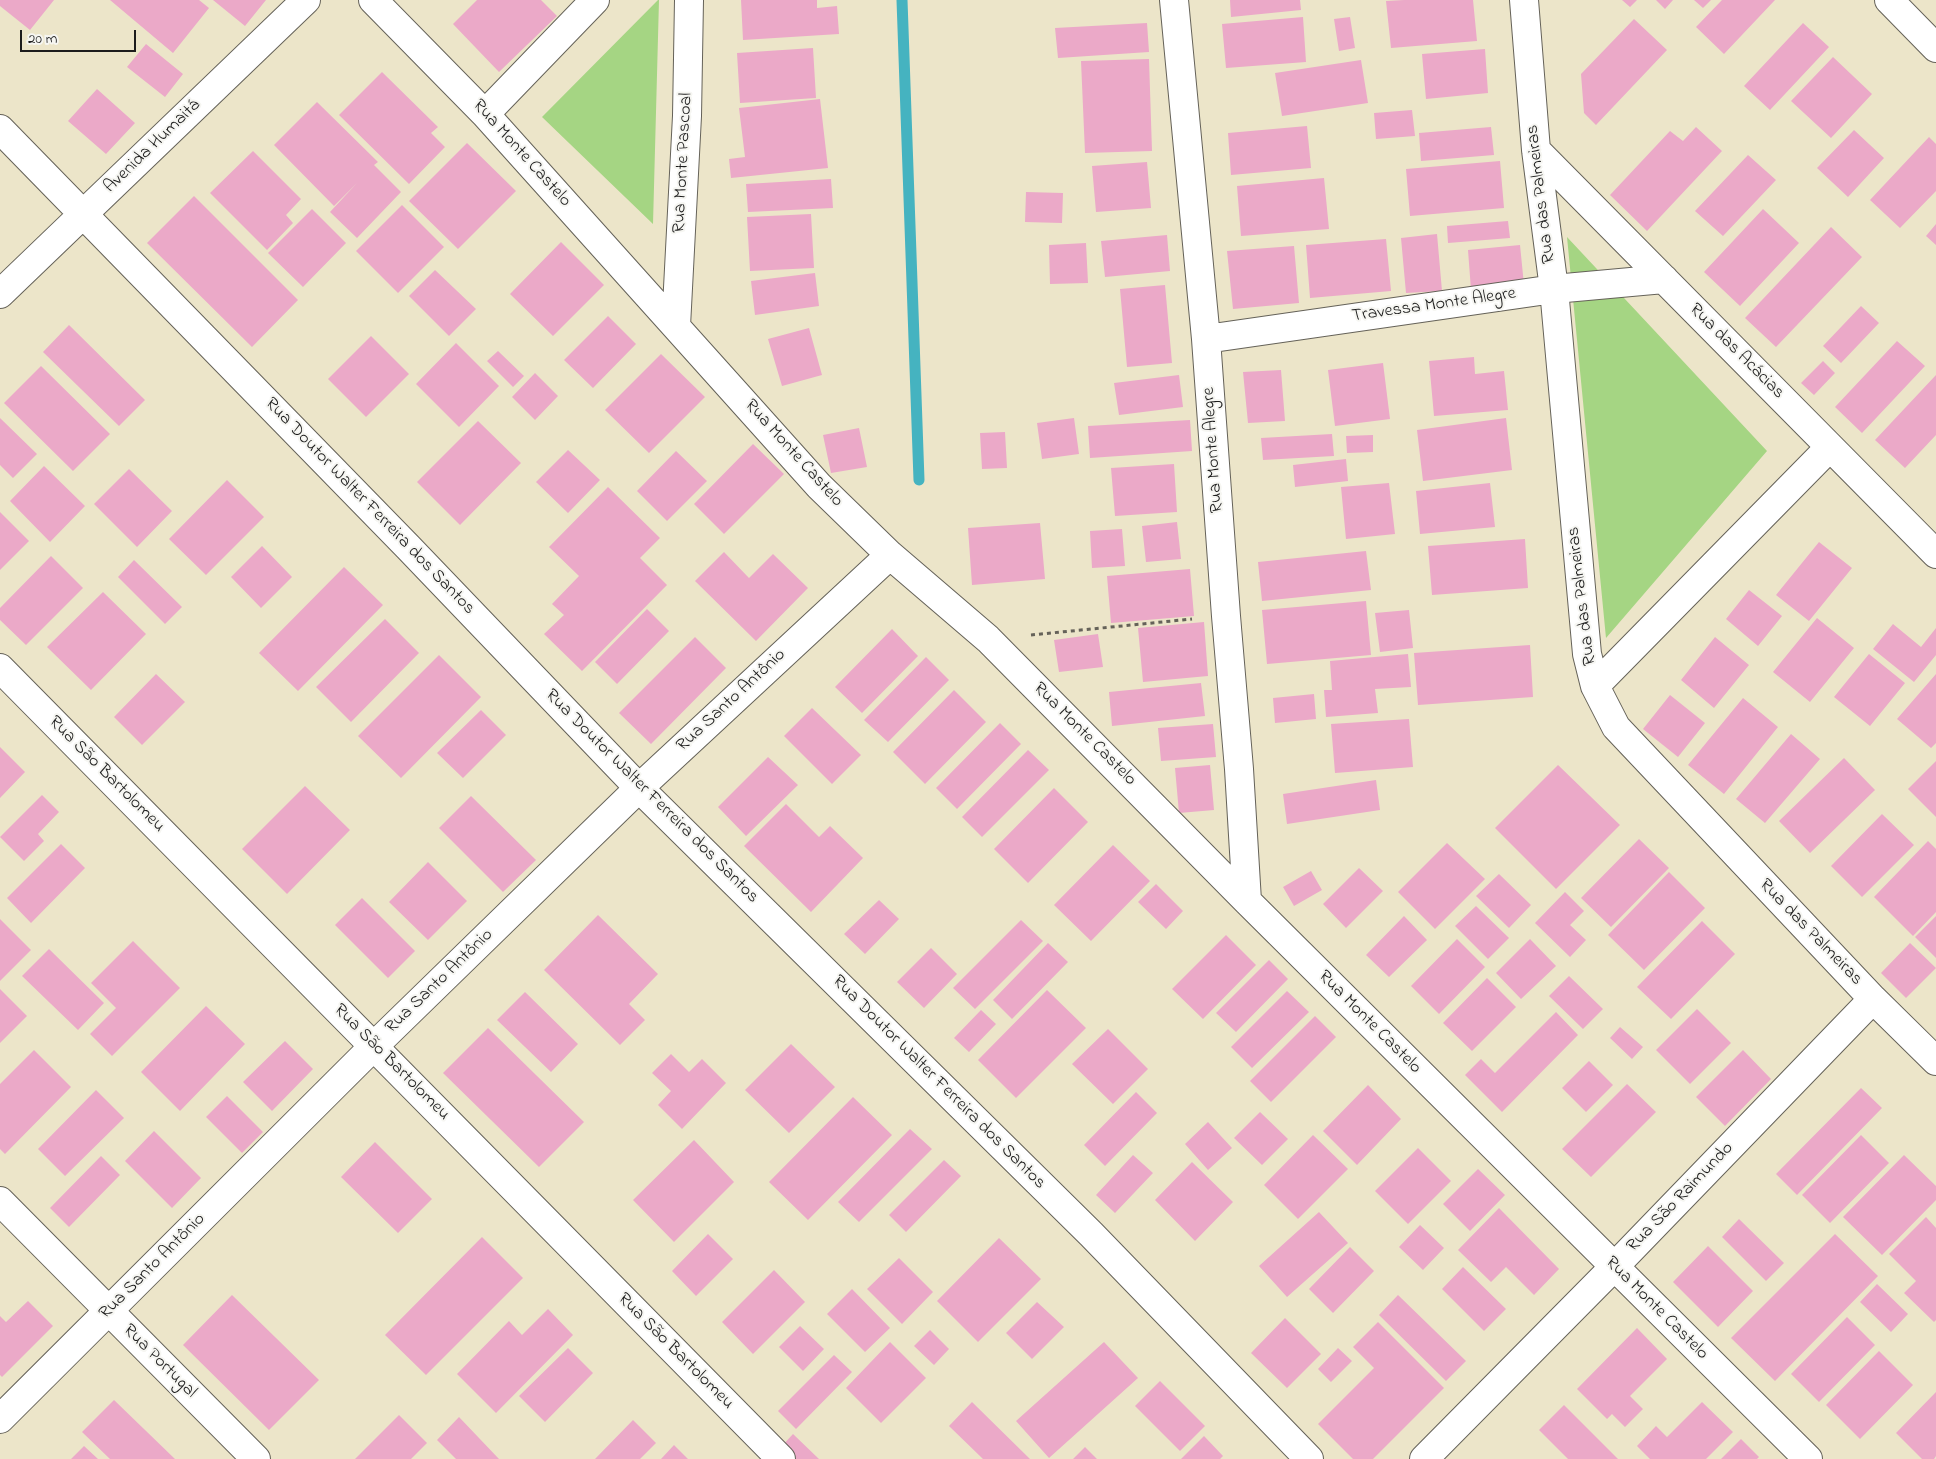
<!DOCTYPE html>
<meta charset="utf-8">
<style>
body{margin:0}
#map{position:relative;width:1936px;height:1459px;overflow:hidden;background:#ece5c9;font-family:"Indie Flower",sans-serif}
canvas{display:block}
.scale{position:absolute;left:20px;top:30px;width:116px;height:22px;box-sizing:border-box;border:2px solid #1c1c1c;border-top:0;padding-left:6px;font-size:15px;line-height:18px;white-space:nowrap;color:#1c1c1c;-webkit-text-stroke:4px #f6f6f2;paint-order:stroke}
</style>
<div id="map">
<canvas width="1936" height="1459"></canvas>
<div class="scale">20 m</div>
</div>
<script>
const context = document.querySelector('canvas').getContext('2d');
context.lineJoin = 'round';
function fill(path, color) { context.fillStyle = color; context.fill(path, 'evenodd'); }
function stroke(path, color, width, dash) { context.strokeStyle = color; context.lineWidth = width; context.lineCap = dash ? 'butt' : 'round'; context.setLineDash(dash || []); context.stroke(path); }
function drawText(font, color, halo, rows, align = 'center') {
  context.font = font + ' "Indie Flower",sans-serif'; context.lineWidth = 4; context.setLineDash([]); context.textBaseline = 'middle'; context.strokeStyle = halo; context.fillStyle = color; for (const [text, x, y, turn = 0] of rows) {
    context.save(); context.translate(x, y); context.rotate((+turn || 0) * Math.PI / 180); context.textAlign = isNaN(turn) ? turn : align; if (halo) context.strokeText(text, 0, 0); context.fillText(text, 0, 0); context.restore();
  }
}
const green = new Path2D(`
 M658 0H659L653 224 542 117Z
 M1567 237 1767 451 1606 638Z`);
const stream = new Path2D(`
 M902 0 919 480`);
const building = new Path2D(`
 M0 0H54L30 30 0 6Z
 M110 0H199L209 8 173 53Z
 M213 0H266L245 26Z
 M477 0H541L557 16 499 72 453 24Z
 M741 0H817V8L837 6 839 34 743 40Z
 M1230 0H1300L1301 10 1231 17Z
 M1404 0H1473L1477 41 1391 48 1386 1Z
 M1622 0H1637L1630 7Z
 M1656 0H1673L1665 9Z
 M1694 0H1711L1703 8Z
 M1722 0H1775L1724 54 1696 27Z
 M1303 17 1306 62 1226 68 1222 24Z
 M1350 17 1355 48 1339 51 1334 19Z
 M1634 19 1667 50 1596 125 1584 113 1581 74Z
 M1147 23 1149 52 1058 58 1055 28Z
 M1803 23 1829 47 1770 110 1744 86Z
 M146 44 183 74 165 97 127 67Z
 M813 48 816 98 740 103 737 53Z
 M1485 49 1488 93 1426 99 1422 54Z
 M1833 57 1872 94 1831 138 1791 101Z
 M1149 59 1152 151 1085 153 1081 61Z
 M1361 60 1368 103 1282 116 1275 73Z
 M382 72 438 127 431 133 445 147 409 184 339 115Z
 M97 89 135 123 106 154 68 121Z
 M820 99 828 168 731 178 729 159 745 157 739 108Z
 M317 102 378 162 374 165 401 192 357 238 330 212 357 183 334 206 274 145Z
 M1412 110 1415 136 1376 139 1374 113Z
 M1307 126 1311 168 1231 175 1228 133Z
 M1491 127 1494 155 1421 161 1419 133Z
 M1696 127 1722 151 1647 231 1610 195 1670 131 1683 141Z
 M1854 130 1884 158 1848 197 1817 168Z
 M1929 137 1936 144V191L1900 228 1870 200Z
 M467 143 516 191 458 249 409 201Z
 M253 151 301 199 286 215 293 223 267 250 210 193Z
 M1748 155 1776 180 1723 236 1695 211Z
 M1500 161 1504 208 1410 216 1406 169Z
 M1147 162 1151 208 1096 212 1092 166Z
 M1324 178 1329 229 1241 236 1237 186Z
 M831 179 833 208 748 212 746 184Z
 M1026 192 1063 193 1062 223 1025 222Z
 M194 196 298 300 252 347 147 243Z
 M402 205 444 247 398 293 356 251Z
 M312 209 346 243 303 287 268 253Z
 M1763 209 1799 243 1740 306 1704 272Z
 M811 214 814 268 750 271 747 217Z
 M1508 221 1510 238 1448 243 1447 226Z
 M1936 224V245L1926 236Z
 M1831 227 1862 257 1776 347 1745 318Z
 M1437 234 1442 291 1406 293 1401 238Z
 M1167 235 1170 271 1105 277 1101 241Z
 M1386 239 1391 291 1310 298 1306 245Z
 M561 242 604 285 553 336 510 294Z
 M1086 243 1088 283 1050 284 1049 245Z
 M1520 245 1524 285 1471 290 1468 250Z
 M1294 246 1299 303 1233 309 1227 251Z
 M435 270 476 309 449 336 409 296Z
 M815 273 819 306 755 315 751 281Z
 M1165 285 1172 363 1127 367 1120 289Z
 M1861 306 1879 323 1841 363 1823 346Z
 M608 316 636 344 593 388 564 360Z
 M69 325 145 400 119 426 43 352Z
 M809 328 822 375 782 386 768 339Z
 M371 336 409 374 366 417 328 379Z
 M1897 341 1925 366 1862 433 1835 407Z
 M456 343 499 386 459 427 416 384Z
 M498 351 524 376 513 387 487 361Z
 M661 354 705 397 649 453 605 410Z
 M1474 357 1475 374 1504 371 1508 410 1434 416 1429 361Z
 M1823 361 1835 373 1814 395 1801 383Z
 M1383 363 1390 419 1335 426 1328 370Z
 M41 366 110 434 73 471 4 403Z
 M1281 370 1285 421 1248 423 1243 372Z
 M535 373 558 396 535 420 512 397Z
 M1179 375 1183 407 1119 415 1114 383Z
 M1936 375V435L1905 468 1875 440Z
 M0 418 37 454 13 478 0 465Z
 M1074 418 1079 454 1042 459 1037 423Z
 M1506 418 1512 470 1423 481 1417 430Z
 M1190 420 1192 451 1090 458 1088 426Z
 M478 421 521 463 460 525 417 482Z
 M859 428 867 467 831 473 823 435Z
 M1005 432 1007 468 982 469 980 433Z
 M1332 434 1334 456 1263 460 1261 438Z
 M1373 435V452L1347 453 1346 436Z
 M753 444 784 474 724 534 694 504Z
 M568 450 600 480 568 513 536 482Z
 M676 451 707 481 667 521 637 491Z
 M1346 459 1348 481 1295 487 1293 465Z
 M1174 464 1177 512 1115 516 1111 468Z
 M44 466 85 506 50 542 10 501Z
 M129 469 172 511 137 547 94 504Z
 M227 480 264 517 206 575 169 539Z
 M1389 483 1395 534 1346 539 1341 487Z
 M1490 483 1495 527 1420 534 1416 491Z
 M608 487 660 538 640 558 667 585 582 671 544 634 564 615 552 604 579 576 549 547Z
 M0 512 29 541 0 570Z
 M1177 522 1181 559 1146 562 1142 526Z
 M1040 523 1045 579 972 585 968 528Z
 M1122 529 1125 566 1092 568 1090 531Z
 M1525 539 1528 588 1432 595 1428 546Z
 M1819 542 1852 568 1809 621 1776 595Z
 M262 546 292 577 261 608 231 577Z
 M1366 551 1371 590 1262 601 1258 562Z
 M724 552 749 578 773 554 808 588 756 641 695 581Z
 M51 556 83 588 26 645 0 620V608Z
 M134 560 182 607 165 624 118 577Z
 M344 567 383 605 298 691 259 653Z
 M1190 569 1194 616 1111 623 1107 576Z
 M1749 590 1782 616 1758 646 1726 619Z
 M103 592 146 634 91 690 47 647Z
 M1366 601 1371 655 1267 664 1262 610Z
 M647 609 669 631 617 684 595 662Z
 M1409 610 1413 648 1380 652 1375 613Z
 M1817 618 1854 648 1810 702 1773 672Z
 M385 619 419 653 351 722 316 687Z
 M1204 622 1208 676 1143 682 1138 628Z
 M1893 624 1921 647 1936 628V655L1914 682 1873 649Z
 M892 629 918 656 862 713 835 687Z
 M1098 634 1103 667 1059 672 1054 640Z
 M695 637 726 668 651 744 619 713Z
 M1715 637 1749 665 1714 708 1681 680Z
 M1530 645 1533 697 1418 705 1414 653Z
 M1408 654 1411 687 1375 689 1378 713 1326 717 1324 690H1332L1330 661Z
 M1869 654 1905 683 1870 726 1834 697Z
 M439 655 481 697 401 778 358 736Z
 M926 657 949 680 888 742 864 720Z
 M156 674 185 702 142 745 114 717Z
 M1936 674V743L1931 748 1897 719Z
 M1201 683 1205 716 1112 726 1109 692Z
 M954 690 986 722 925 784 893 752Z
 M1314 694 1316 719 1275 723 1273 698Z
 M1670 695 1705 723 1678 757 1643 729Z
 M1743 698 1778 727 1724 794 1688 765Z
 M812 708 861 755 832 784 784 736Z
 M481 710 506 735 463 778 437 753Z
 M1409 719 1413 767 1335 773 1331 724Z
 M1000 723 1021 744 957 809 936 788Z
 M1213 724 1216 757 1161 761 1158 728Z
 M1791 734 1820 759 1765 823 1736 799Z
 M0 747 25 772 0 798Z
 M1028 750 1049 770 982 837 962 817Z
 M768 757 798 785 746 836 718 807Z
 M1844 758 1875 790 1810 853 1779 821Z
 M1936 761V817L1908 789Z
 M1210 765 1214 810 1179 813 1175 768Z
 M1558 765 1620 825 1556 889 1495 828Z
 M1376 780 1380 810 1287 824 1283 794Z
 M305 786 350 830 287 894 242 849Z
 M1054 788 1088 822 1028 883 994 849Z
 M42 795 59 812 38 834 44 841 24 861 0 837Z
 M471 796 536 860 503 892 439 828Z
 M786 804 819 837 830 826 863 858 811 912 744 846Z
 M1882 814 1914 845 1862 897 1831 866Z
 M1639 839 1669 868 1611 927 1581 898Z
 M1928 841 1936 849V912L1913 936 1874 897Z
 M1447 843 1485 879 1435 929 1398 892Z
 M61 844 85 868 31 923 7 898Z
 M1113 845 1150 881 1091 941 1054 905Z
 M428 862 467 901 428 940 389 902Z
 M1359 868 1383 891 1346 928 1323 904Z
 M1311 871 1322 890 1294 906 1283 887Z
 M1669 872 1705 908 1644 970 1608 935Z
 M1499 874 1531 905 1509 928 1476 896Z
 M1156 884 1183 911 1166 929 1138 902Z
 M1565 892 1584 911 1570 925 1586 940 1570 957 1535 923Z
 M362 898 415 951 388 978 335 925Z
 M879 900 899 919 865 954 844 934Z
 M1476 906 1509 938 1488 959 1455 926Z
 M598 915 658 974 629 1004 645 1020 620 1045 544 970Z
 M1404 916 1427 940 1389 977 1366 955Z
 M1936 916V958L1915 937Z
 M0 919 31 950 0 981Z
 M1021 920 1043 941 975 1009 953 988Z
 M1702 921 1735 954 1671 1019 1637 987Z
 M1226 935 1256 965 1203 1019 1172 989Z
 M1457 939 1485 967 1439 1014 1411 986Z
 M1530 939 1556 966 1521 999 1496 973Z
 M133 941 180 988 112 1056 90 1034 116 1008 91 983Z
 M1048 943 1068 962 1012 1019 993 1000Z
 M1910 943 1936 968 1906 998 1881 973Z
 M931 948 957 974 924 1008 897 982Z
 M49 949 104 1003 78 1030 22 976Z
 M1269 960 1288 979 1236 1032 1216 1013Z
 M1569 976 1603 1009 1583 1029 1549 996Z
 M1487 978 1516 1007 1472 1051 1443 1023Z
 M0 989 27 1016 0 1043Z
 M1047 990 1086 1028 1016 1098 978 1060Z
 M1287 991 1309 1012 1252 1068 1231 1047Z
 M525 992 578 1044 551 1072 497 1020Z
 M206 1006 245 1044 180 1111 141 1072Z
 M1697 1009 1731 1043 1690 1084 1656 1050Z
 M981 1010 996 1024 969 1052 954 1038Z
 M1556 1012 1578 1035 1502 1112 1465 1075 1481 1059 1495 1073Z
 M1315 1016 1336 1037 1271 1102 1250 1081Z
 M1620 1027 1643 1047 1632 1059 1610 1038Z
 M488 1028 584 1122 539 1167 443 1073Z
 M1108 1029 1148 1069 1113 1104 1072 1064Z
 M285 1041 313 1069 272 1111 243 1082Z
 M791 1044 835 1087 789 1133 745 1090Z
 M34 1050 71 1087 5 1154 0 1149V1084Z
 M1743 1050 1771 1079 1725 1126 1696 1097Z
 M671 1054 689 1072 702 1059 726 1083 682 1129 658 1105 671 1091 652 1073Z
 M1589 1061 1613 1085 1586 1112 1562 1088Z
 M1627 1084 1656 1112 1591 1177 1562 1149Z
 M1368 1085 1401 1119 1357 1165 1323 1131Z
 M1861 1088 1882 1108 1797 1195 1776 1174Z
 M96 1090 124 1118 65 1176 38 1149Z
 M1136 1092 1157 1113 1105 1166 1084 1145Z
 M227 1096 263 1132 242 1153 206 1117Z
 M853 1097 892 1135 808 1220 769 1182Z
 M1260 1112 1288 1139 1262 1165 1234 1138Z
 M1208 1122 1232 1148 1208 1170 1185 1144Z
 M910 1129 932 1149 859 1222 838 1202Z
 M154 1131 201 1178 172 1208 125 1161Z
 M1313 1135 1348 1169 1298 1219 1264 1185Z
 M1861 1135 1889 1163 1830 1223 1802 1195Z
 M694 1140 734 1182 674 1242 633 1200Z
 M375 1142 432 1199 398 1233 341 1177Z
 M1418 1148 1451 1181 1408 1224 1375 1191Z
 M1133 1155 1153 1173 1115 1213 1096 1195Z
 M1904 1155 1936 1186V1200L1882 1255 1843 1217Z
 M101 1156 120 1175 69 1227 50 1208Z
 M944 1160 961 1176 906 1232 889 1215Z
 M1192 1162 1233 1202 1195 1241 1155 1200Z
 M1478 1169 1505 1195 1470 1231 1443 1204Z
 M1499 1208 1559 1269 1534 1295 1506 1267 1491 1282 1458 1250Z
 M1319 1212 1348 1243 1287 1297 1259 1266Z
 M1926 1217 1936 1228V1320L1934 1322 1904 1293 1916 1281 1889 1254Z
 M1739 1219 1784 1263 1766 1281 1722 1237Z
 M1420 1225 1444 1248 1423 1270 1399 1247Z
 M708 1234 733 1259 696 1296 672 1271Z
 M1835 1234 1878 1276 1775 1381 1731 1338Z
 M482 1237 523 1278 426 1375 385 1335Z
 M999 1238 1041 1279 978 1342 937 1301Z
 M1708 1246 1753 1291 1718 1327 1673 1282Z
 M1350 1247 1374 1271 1333 1313 1309 1289Z
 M899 1258 933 1292 902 1324 867 1289Z
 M1463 1267 1506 1309 1484 1331 1442 1289Z
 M774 1270 805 1302 753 1354 722 1322Z
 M1877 1284 1908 1314 1891 1332 1860 1302Z
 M852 1289 890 1328 865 1352 827 1314Z
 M232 1295 319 1380 269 1430 183 1345Z
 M1398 1295 1466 1361 1446 1381 1379 1315Z
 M28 1301 53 1326 2 1377 0 1375V1316L6 1322Z
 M1037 1302 1064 1327 1032 1359 1006 1333Z
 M548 1309 573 1335 496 1413 457 1374 509 1321 522 1335Z
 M1847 1317 1875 1345 1819 1402 1791 1374Z
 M1285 1318 1321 1354 1287 1388 1251 1353Z
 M1378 1322 1444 1388 1373 1459H1353L1318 1424 1374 1368 1353 1347Z
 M800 1326 824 1349 803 1371 779 1347Z
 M1637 1328 1667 1359 1630 1396 1643 1409 1625 1427 1612 1414 1607 1419 1577 1389Z
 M930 1330 949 1349 934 1365 914 1346Z
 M890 1342 926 1378 881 1423 846 1388Z
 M1104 1342 1138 1378 1049 1458 1016 1421Z
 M568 1348 593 1373 545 1422 519 1396Z
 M1338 1348 1352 1361 1331 1382 1318 1369Z
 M1879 1351 1913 1385 1860 1439 1826 1405Z
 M834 1355 852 1372 796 1429 778 1411Z
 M1160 1381 1205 1426 1180 1451 1135 1406Z
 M1936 1392V1456L1934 1459H1922L1896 1433Z
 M114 1400 175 1459H110L82 1432Z
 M972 1402 1030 1459H983L949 1426Z
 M1702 1402 1733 1432 1706 1459H1650L1637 1446 1656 1426 1667 1437Z
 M1564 1405 1618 1459H1568L1539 1430Z
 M399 1415 427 1443 411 1459H355Z
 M459 1417 499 1459H456L437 1440Z
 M633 1420 656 1443 640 1459H595Z
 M793 1434 819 1459H791L780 1448Z
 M1204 1436 1223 1456 1220 1459H1181Z
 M1741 1439 1759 1457 1757 1459H1721Z
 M674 1445 688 1459H661Z
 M84 1446 98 1459H71Z
 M1085 1447 1097 1459H1073Z`);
const path = new Path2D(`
 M1031 635 1192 619`);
const minor = new Path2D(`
 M373 0 485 114 819 486 890 555 988 639 1247 901 1808 1459
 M1174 0 1206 339 1226 616 1239 769 1247 901
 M1524 0 1536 150 1554 289 1587 654 1595 686 1616 727 1873 999 1936 1061
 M1889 0 1936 48
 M485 114 595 0
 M0 129 408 547 639 788 1091 1234 1309 1459
 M1536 150 1936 554
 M0 294 306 0
 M676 326 687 116 689 0
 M1206 339 1554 289 1664 279
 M1595 686 1830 447
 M0 1201 256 1459
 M0 1419 374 1046 639 788 890 555
 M1424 1459 1614 1267 1873 999`);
const tertiary = new Path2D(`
 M0 668 781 1459`);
const streetNames = [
 ["Avenida Humaitá",153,147,-44],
 ["Rua Monte Castelo",521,154,48],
 ["Rua Monte Pascoal",684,163,-87],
 ["Rua das Palmeiras",1542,194,-97],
 ["Travessa Monte Alegre",1434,306,-8],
 ["Rua das Acácias",1736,352,45],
 ["Rua Monte Alegre",1214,450,-94],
 ["Rua Monte Castelo",793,454,48],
 ["Rua Doutor Walter Ferreira dos Santos",369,507,46],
 ["Rua das Palmeiras",1583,596,-97],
 ["Rua Santo Antônio",732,701,-43],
 ["Rua Monte Castelo",1084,735,45],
 ["Rua São Bartolomeu",106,775,45],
 ["Rua Doutor Walter Ferreira dos Santos",651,797,45],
 ["Rua das Palmeiras",1810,933,46],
 ["Rua Santo Antônio",440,982,-44],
 ["Rua Monte Castelo",1369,1023,45],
 ["Rua São Bartolomeu",391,1063,45],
 ["Rua Doutor Walter Ferreira dos Santos",938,1083,45],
 ["Rua São Raimundo",1681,1198,-46],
 ["Rua Santo Antônio",153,1267,-45],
 ["Rua Monte Castelo",1656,1309,45],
 ["Rua São Bartolomeu",675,1352,45],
 ["Rua Portugal",159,1362,45]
];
fill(green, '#a5d583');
stroke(stream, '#45b3c0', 11);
fill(building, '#eba9c8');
stroke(minor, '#656259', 30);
stroke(tertiary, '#656259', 30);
stroke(path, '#656259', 3, [4, 4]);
stroke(minor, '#fff', 28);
stroke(tertiary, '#fff', 28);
drawText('18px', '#1c1c1c', '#f6f6f2', streetNames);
</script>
